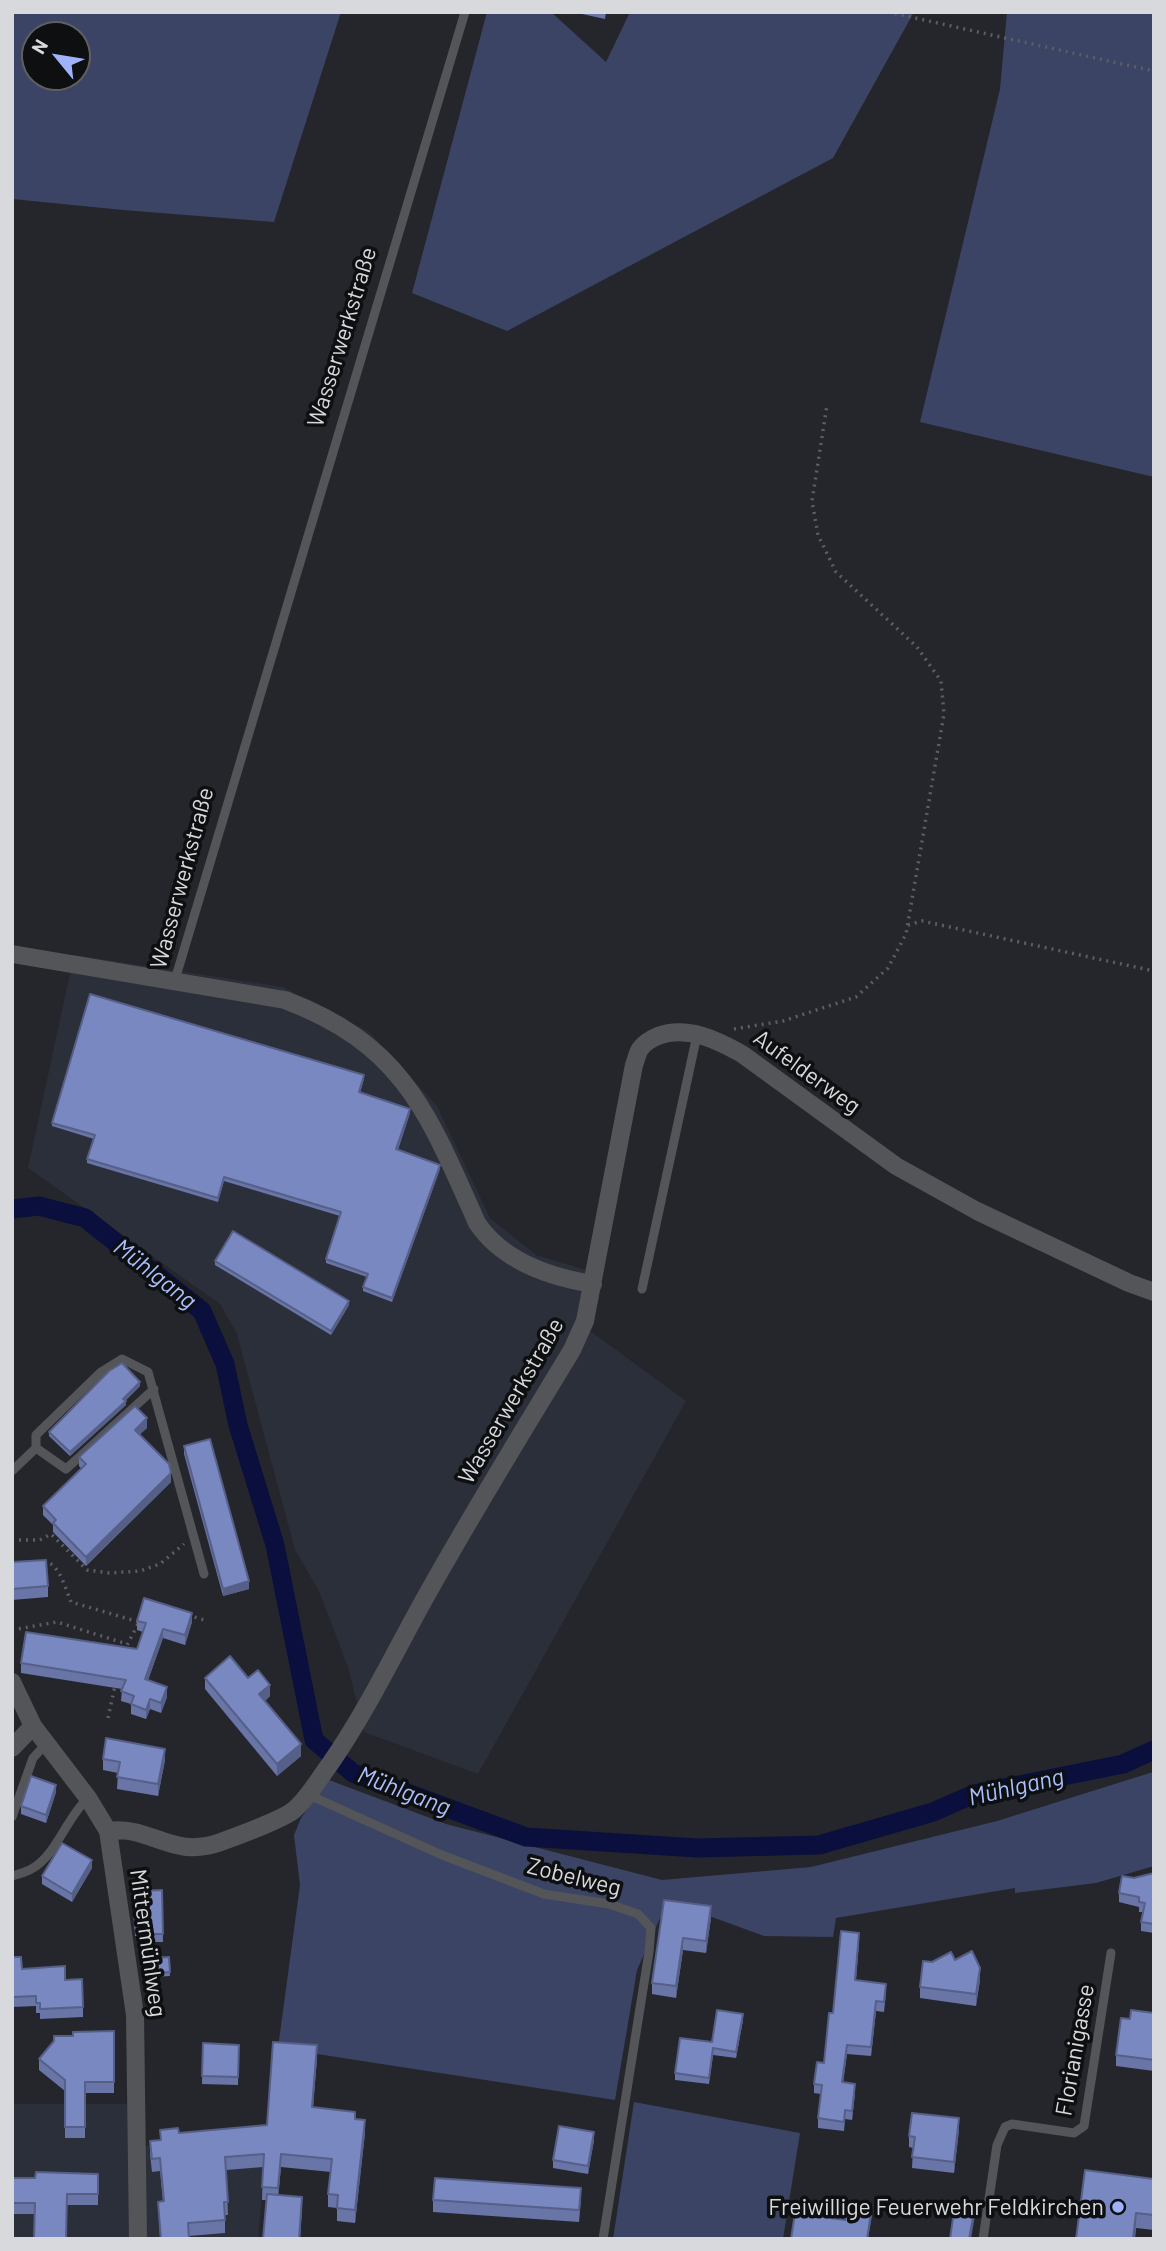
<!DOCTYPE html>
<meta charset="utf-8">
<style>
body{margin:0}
#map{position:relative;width:1166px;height:2251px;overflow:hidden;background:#24262b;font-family:Barlow,sans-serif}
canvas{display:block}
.frame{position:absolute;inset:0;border:14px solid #d7d9dc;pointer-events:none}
.north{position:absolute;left:21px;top:21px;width:70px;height:70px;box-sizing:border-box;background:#0e0f11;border:2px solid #5e6062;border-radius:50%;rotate:300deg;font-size:19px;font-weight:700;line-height:28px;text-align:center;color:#d7d9dc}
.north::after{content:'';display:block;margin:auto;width:24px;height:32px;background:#9fb3fd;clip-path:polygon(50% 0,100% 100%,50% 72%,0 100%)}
</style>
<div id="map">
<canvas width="1166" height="2251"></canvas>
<div class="frame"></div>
<div class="north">N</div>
</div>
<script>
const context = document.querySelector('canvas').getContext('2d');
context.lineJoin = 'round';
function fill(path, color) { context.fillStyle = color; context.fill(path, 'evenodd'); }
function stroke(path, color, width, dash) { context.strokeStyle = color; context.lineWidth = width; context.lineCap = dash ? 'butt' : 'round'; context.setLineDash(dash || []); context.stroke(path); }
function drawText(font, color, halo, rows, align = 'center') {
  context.font = font + ' Barlow,sans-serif'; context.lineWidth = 7; context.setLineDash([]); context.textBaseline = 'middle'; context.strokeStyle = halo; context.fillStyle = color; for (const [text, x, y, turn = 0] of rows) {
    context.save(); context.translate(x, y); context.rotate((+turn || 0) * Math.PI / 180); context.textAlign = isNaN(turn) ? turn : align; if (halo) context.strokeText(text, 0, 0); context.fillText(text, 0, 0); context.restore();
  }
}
const built = new Path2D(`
 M74 955 283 987 369 1032 437 1106 490 1218 536 1255 603 1275 590 1331 686 1401 478 1774 364 1732 348 1667 319 1591 295 1550 237 1334 220 1304 28 1168Z
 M12 2104H129L143 2146 190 2145 265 2163 258 2239H12Z`);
const green = new Path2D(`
 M12 12H341L274 222 123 210 12 199ZM35 35H77V77H35Z
 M487 12H551L606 62 630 12H914L833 158 507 331 412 293Z
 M1007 12H1154V477L920 422 1000 89Z
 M1153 1772 1154 1866 1096 1883 1015 1893V1888L836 1918 833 1937 764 1936 712 1917 664 1909 637 1970 615 2100 278 2048 300 1885 294 1835 301 1818 329 1780 446 1824 662 1880 811 1867 997 1821Z
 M634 2102 800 2133 783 2239H613Z`);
const canal = new Path2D(`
 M12 1209 39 1206 85 1218 202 1311 225 1364 238 1425 275 1545 314 1740 353 1773 526 1837 697 1848 819 1845 933 1812 974 1794 1123 1764 1154 1750`);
const path = new Path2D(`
 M888 12 1154 71
 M908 925 922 921 1154 971
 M734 1029 783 1021 856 997 888 968 906 934 944 714 941 681 917 647 836 572 818 535 812 501 827 405
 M12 1540H40L51 1534 87 1570 110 1573 140 1571 160 1564 184 1544
 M44 1561C60 1564 65 1588 71 1602L139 1622
 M188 1615 204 1620
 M12 1630 57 1622 127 1644
 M124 1651 138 1624
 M108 1718 115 1686`);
const service = new Path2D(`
 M174 983 465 12
 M642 1289 697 1035
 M36 1448 66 1469 154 1389
 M12 1471 36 1448V1435L101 1372 122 1359 148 1372 204 1574
 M309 1795 442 1855 544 1894 609 1904 638 1914 651 1928 649 1952 603 2239
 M12 1817 33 1758 47 1743
 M12 1876C19 1874 27 1872 33 1868 56 1855 67 1817 88 1798
 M983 2239 997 2145 1005 2127 1012 2124 1074 2133 1084 2126 1111 1953`);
const minor = new Path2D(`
 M12 954 285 1000C404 1045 429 1115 477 1223 502 1260 549 1277 593 1284
 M12 1682 33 1726 88 1798 108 1831 135 2015 138 2239
 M12 1748 33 1726
 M108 1831C152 1825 171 1860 221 1842 237 1836 282 1820 294 1810 309 1797 318 1780 330 1764 364 1715 391 1660 420 1607 468 1520 520 1436 572 1350L585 1321 634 1065C636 1060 637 1054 640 1049 644 1043 651 1039 658 1036 687 1025 717 1040 742 1054L896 1166 977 1211 1129 1283 1154 1292`);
const wall = new Path2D(`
 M573 12H606L605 19Z
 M364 1079 360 1093 410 1113 398 1150 440 1169 392 1302 363 1291V1287L367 1277 326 1263V1259L340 1216 224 1181 218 1202 87 1163V1159L94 1139 52 1126V1123Z
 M215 1261 349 1305 331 1335 215 1265Z
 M140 1386 125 1401 126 1405 70 1456 49 1436V1432Z
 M147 1428 140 1434 171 1482 86 1566 53 1532V1525L43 1515V1506L82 1469 79 1466V1457Z
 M184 1446 249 1589 223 1596 184 1454Z
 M12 1562 48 1586V1597L12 1600Z
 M137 1621 192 1622 185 1645 163 1638 148 1680 167 1697 161 1713 150 1709 146 1719 131 1714V1704L121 1701 122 1689 21 1673V1663L137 1649 143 1632 137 1630Z
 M205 1678H248L270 1696 265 1701 301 1756 277 1776 205 1689Z
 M103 1759 165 1760 158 1796 117 1789 118 1773 103 1770Z
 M56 1792 46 1823 21 1814V1806Z
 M92 1868 72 1902 42 1884V1876Z
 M1154 1873V1933L1141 1931V1922L1143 1912H1139V1907L1119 1902V1893L1134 1878Z
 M162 1890 163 1942H139V1936H135L134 1909H137Z
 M664 1900 711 1918 706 1953 683 1950 676 1998 652 1994V1983Z
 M859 1942 856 1980 886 1993 884 2012 876 2011 871 2056 847 2054 843 2082 855 2093 852 2120 845 2119 844 2131 818 2128V2118L821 2094 814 2093V2084L824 2063 833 2013Z
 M12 1957 22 1969 65 1980 83 2007V2017L40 2019V2013H36V2006L12 2007Z
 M169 1957 170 1976 154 1977 153 1958Z
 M955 1960 980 1980 976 2006 920 1998V1987L932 1962Z
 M1154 2013V2071L1116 2066V2055L1130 2019Z
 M743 2020 736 2058 713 2055 709 2084 675 2080V2073L712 2042Z
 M114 2031V2093H85V2138H65V2091L39 2070V2059L73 2036Z
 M203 2043 239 2045 238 2085 202 2084Z
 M317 2058 313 2107 355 2119 365 2133 355 2223 337 2221V2208L328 2207V2194L331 2172 281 2167 278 2195 302 2209 300 2239H263L267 2200H262L263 2167 226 2170 228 2215H225V2233L189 2236V2239H160L158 2202H163L160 2171 152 2172 150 2154V2141H160V2130L179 2133 267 2125Z
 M959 2130 954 2173 912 2168 913 2148 909 2147V2136Z
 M594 2140 588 2174 553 2168V2160Z
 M98 2174V2205H67L35 2214H12V2178H35Z
 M1154 2179V2230L1136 2228 1135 2239H1076Z
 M581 2199 579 2222 433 2212V2200Z`);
const shadedWall = new Path2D(`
 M410 1109V1113L396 1153V1149Z
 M440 1165V1169L392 1302V1298Z
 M349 1301V1305L331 1335V1331Z
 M140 1382V1386L123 1403V1399Z
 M126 1401V1405L70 1456V1452Z
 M147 1418V1428L135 1439V1430Z
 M171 1473V1482L86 1566V1557Z
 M249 1581V1589L223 1596V1589Z
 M192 1613V1622L185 1645V1635Z
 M163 1629V1638L145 1689V1679Z
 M270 1685V1696L259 1706V1694Z
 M167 1687V1697L161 1713V1703Z
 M150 1699V1709L146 1719V1710Z
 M301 1744V1756L277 1776V1764Z
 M165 1749V1760L158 1796V1784Z
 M56 1785V1792L46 1823V1815Z
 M92 1860V1868L72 1902V1894Z
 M711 1906V1918L706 1953V1941Z
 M859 1933V1942L855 1989V1980Z
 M683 1938V1950L676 1998V1986Z
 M980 1968V1980L976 2006V1994Z
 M876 2001V2011L871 2056V2047Z
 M743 2014V2020L736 2058V2052Z
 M317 2045V2058L312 2120V2107Z
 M847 2045V2054L842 2091V2082Z
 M855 2084V2093L852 2120V2111Z
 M959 2118V2130L954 2173V2162Z
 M365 2120V2133L355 2223V2210Z
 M594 2132V2140L588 2174V2166Z
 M281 2154V2167L278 2201V2188Z
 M302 2197 300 2239H299Z
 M872 2206V2216L868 2239H867Z
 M975 2207V2215L971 2239H969Z
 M1136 2213 1135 2239H1133Z`);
const building = new Path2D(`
 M90 994 364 1075 359 1092 410 1109 396 1149 440 1165 392 1298 363 1287 368 1274 326 1259 341 1212 224 1177 218 1198 87 1159 95 1135 52 1123Z
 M233 1231 349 1301 331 1331 215 1261Z
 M122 1363 140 1382 123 1399 126 1401 70 1452 49 1432 109 1371Z
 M135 1406 147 1418 135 1430 169 1464 171 1473 86 1557 53 1523 56 1520 43 1506 86 1464 79 1457Z
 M210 1439 249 1581 223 1589 184 1446Z
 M46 1560 48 1586 12 1589V1562Z
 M144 1598 192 1613 185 1635 163 1629 145 1679 167 1687 161 1703 150 1699 146 1710 131 1704 134 1696 121 1691 126 1680 21 1663 26 1632 137 1649 146 1623 137 1621Z
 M230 1656 248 1678 258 1670 270 1685 259 1694 301 1744 277 1764 205 1678Z
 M106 1738 165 1749 158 1784 117 1777 120 1762 103 1759Z
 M31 1776 56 1785 46 1815 21 1806Z
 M62 1843 92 1860 72 1894 42 1876Z
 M1154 1873V1924L1141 1922 1145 1903 1139 1902V1897L1119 1893 1122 1876 1134 1878Z
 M162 1890 163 1934H139V1928H135L134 1909H137V1891Z
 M664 1900 711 1906 706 1941 683 1938 676 1986 652 1983Z
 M841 1931 859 1933 855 1980 886 1984 884 2002 876 2001 871 2047 847 2045 842 2082 855 2084 852 2111 845 2110 844 2122 818 2118 822 2085 814 2084 817 2062 824 2063 829 2013H833Z
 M972 1951 980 1968 976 1994 920 1987 923 1961 932 1962 951 1952 955 1960Z
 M12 1957H21L22 1969 65 1966V1980L82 1979 83 2007 40 2009V2003H36V1996L12 1997Z
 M169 1957 170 1972 154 1973 153 1958Z
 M717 2010 743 2014 736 2052 713 2048 709 2078 675 2073 680 2038 712 2042Z
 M1131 2010 1154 2013V2060L1116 2055 1121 2018 1130 2019Z
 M114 2031V2082H85V2127H65V2080L39 2059 54 2041V2036H73V2032Z
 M273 2042 317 2045 312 2107 355 2112V2119L365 2120 355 2210 337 2208 338 2195 328 2194 332 2159 281 2154 278 2188 262 2187 264 2154 225 2157 228 2202H224L225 2220 188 2223 189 2239H161L158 2202 164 2201 160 2158 152 2159 150 2141 161 2140 160 2130 178 2128 179 2133 267 2125Z
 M203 2043 239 2045 238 2077 202 2076Z
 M912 2113 959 2118 954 2162 912 2157 915 2137 909 2136Z
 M559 2126 594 2132 588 2166 553 2160Z
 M1085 2170 1154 2179V2215L1136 2213 1133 2239H1076Z
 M36 2172 98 2174V2194H67L66 2239H34L35 2203H12V2178H35Z
 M435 2178 581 2188 579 2210 433 2200Z
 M267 2194 302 2197 299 2239H263Z
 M847 2202 872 2206 867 2239H791L795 2213 845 2220Z
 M955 2204 975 2207 969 2239H950Z`);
const markers = [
 [1118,2207,7,"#9fb3fd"]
];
const streetNames = [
 ["Wasserwerkstraße",342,337,-73],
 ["Wasserwerkstraße",182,878,-75],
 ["Aufelderweg",807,1072,36],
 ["Wasserwerkstraße",511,1401,-60],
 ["Zobelweg",574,1877,14],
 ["Mittermühlweg",148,1943,82],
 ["Florianigasse",1075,2050,-80]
];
const poiNames = [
 ["Freiwillige Feuerwehr Feldkirchen",1104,2207]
];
const waterNames = [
 ["Mühlgang",155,1274,38],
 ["Mühlgang",1016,1787,-13],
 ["Mühlgang",404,1791,21]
];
fill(built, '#2b2f3a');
fill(green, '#3b4464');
stroke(canal, '#0b0f3e', 19);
stroke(path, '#5c5e63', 3.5, [2, 5]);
stroke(service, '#545558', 9);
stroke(minor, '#545558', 18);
fill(wall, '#6875a6');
fill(shadedWall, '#555f87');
fill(building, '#7988c1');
stroke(building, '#555f87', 2);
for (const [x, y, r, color] of markers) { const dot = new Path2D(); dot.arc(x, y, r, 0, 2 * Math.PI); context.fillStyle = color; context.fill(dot); stroke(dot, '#0e0f11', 2.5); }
drawText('23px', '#d7d9dc', '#0e0f11', streetNames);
drawText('23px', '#d7d9dc', '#0e0f11', poiNames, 'right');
drawText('italic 24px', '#abbefe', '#0e0f11', waterNames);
</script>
